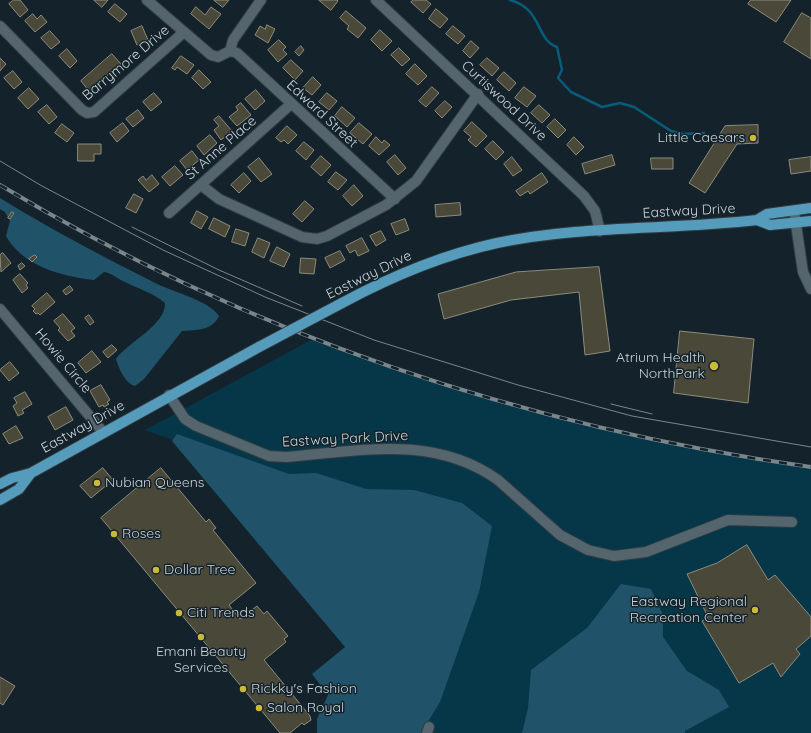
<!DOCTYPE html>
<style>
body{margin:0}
canvas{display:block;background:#14232b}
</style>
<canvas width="811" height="733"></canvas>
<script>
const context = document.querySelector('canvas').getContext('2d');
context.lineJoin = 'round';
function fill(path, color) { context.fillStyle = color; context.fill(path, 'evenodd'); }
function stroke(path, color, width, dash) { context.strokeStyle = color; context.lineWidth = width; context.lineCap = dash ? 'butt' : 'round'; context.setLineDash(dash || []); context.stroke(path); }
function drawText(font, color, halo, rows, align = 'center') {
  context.font = font + ' Quicksand,sans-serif'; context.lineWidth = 3; context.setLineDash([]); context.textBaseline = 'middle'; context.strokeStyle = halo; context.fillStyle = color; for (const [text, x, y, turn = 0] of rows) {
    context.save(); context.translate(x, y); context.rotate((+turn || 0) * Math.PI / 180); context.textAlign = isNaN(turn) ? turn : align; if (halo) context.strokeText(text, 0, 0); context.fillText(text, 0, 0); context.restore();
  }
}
const green = new Path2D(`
 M313 339C395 369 478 398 564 420 646 440 728 454 811 467V733H417L471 547 145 430Z`);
const forest = new Path2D(`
 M0 198C50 229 102 256 155 283 173 292 208 300 219 316 212 331 196 330 182 331L144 379 135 386C125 383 119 369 116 359 128 342 166 325 165 303 152 292 138 289 123 281 116 278 112 273 104 272L94 280C60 276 23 266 6 236L10 221 5 212 0 209Z
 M177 434 289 474 316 473 366 489 414 490 462 503 492 526 479 592 440 702 421 733H317V719L328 695 312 674 345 647 172 441Z
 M621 584 651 589 663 615V637L687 671 719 690 729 707 685 731V733H522L528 708 531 670 587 628Z`);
const stream = new Path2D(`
 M510 0C543 9 535 39 557 47L562 70 558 78 571 92 602 107 620 103 634 107 671 131 683 134 704 133`);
const building = new Path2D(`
 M14 0H20L28 10 20 17 9 4Z
 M94 0H108L102 7Z
 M214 0H229L223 7Z
 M319 0H337L338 1 331 10Z
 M414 0H426L431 4 423 13 411 2Z
 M751 0H791L776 22 748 4Z
 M115 4 127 14 120 22 108 12Z
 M196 7 205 15 211 7 221 14 209 29 191 14Z
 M436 9 448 19 440 28 429 19Z
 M346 11 366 28 358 38 347 29 349 26 340 18Z
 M802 13 811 18V59L784 42Z
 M33 14 37 19 41 15 47 22 35 32 25 21Z
 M267 25 275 29 268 43 255 35 260 26 265 29Z
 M142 26 148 40 137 45 131 31Z
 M453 26 465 36 458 44 446 34Z
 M380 30 392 41 382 51 371 40Z
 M50 31 60 42 51 49 41 38Z
 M279 40 286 47 283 50 287 54 278 62 268 50Z
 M471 41 479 48 470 58 463 51Z
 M301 46 304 50 299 56 295 52Z
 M399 48 410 59 402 66 391 55Z
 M67 49 77 61 70 68 59 56Z
 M112 54 121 64 89 91 81 81Z
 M181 56 194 65 187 74 177 67 175 70 172 68Z
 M0 58 6 64 0 71Z
 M487 58 499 68 492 76 480 65Z
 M291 60 303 71 295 80 283 68Z
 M415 64 427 76 418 85 406 74Z
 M199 70 211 82 203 89 192 78Z
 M13 71 22 82 14 89 4 78Z
 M504 72 516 83 509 91 497 80Z
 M313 77 321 85 312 95 303 88Z
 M432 87 439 93 426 107 419 101Z
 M524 87 536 96 527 107 515 98Z
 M29 88 39 99 28 109 18 98Z
 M256 90 265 101 255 110 245 99Z
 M154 93 162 102 151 111 143 102Z
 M327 93 337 101 329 110 319 102Z
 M445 101 452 107 442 118 435 111Z
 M241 103 251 115 237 126 229 117 238 110 236 107Z
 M47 105 57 117 49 124 38 112Z
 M539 105 550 115 542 123 531 113Z
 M342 107 355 118 347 127 335 116Z
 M138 110 144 118 133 127 126 119Z
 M219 116 232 131 221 140 214 130 219 126 214 120Z
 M555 119 566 130 558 138 547 127Z
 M472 122 487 136 476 147 468 140 471 137 464 131Z
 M123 123 129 131 117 142 110 133Z
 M359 123 372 134 363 144 350 133Z
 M62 124 74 133 67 142 55 133Z
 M758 125V143L737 144 705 193 689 183 725 126Z
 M287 126 297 135 288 144 284 140 281 142 276 138Z
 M210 135 217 143 204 155 197 146Z
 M376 137 382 143 384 140 390 145 379 155 369 146Z
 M574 137 584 147 576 155 567 145Z
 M493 141 504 152 496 160 485 149Z
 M304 142 314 150 306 160 296 151Z
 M78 144H101V154H94V161H78Z
 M192 151 199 160 187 170 180 161Z
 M395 155 406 168 398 175 387 162Z
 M612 155 615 165 585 174 582 164Z
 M321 156 331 165 321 176 311 167Z
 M512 157 522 170 513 176 504 164Z
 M811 157V171L791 174 789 160Z
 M259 158 272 174 261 182 248 167Z
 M651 158H673V169H652Z
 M175 166 183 175 170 186 162 177Z
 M336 172 347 180 338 190 328 182Z
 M244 173 251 181 239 193 231 185Z
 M542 173 548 182 530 194 528 191 520 196 516 191Z
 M152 175 159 184 149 192 138 180 143 176 146 180Z
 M354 185 363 196 352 206 343 196Z
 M134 194 143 199 136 213 126 208Z
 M305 201 314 209 302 222 293 214Z
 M460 203 461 215 436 217 435 205Z
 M197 211 208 217 201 229 191 223Z
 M12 212 14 213 10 219 8 218Z
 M214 218 230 226 225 237 209 229Z
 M405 219 409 230 396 235 391 224Z
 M236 229 249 233 245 246 232 242Z
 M381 231 386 240 376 246 370 236Z
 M258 238 270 243 264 258 252 252Z
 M362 238 369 251 358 256 355 250 350 253 346 246Z
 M277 247 290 254 284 267 270 261Z
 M340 251 345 260 330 268 325 258Z
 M3 253 11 263 1 272 0 255Z
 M35 255 37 257 32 262 29 259Z
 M301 258 316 259 314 274 300 273Z
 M22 263 25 266 20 270 18 266Z
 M599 267 610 351 585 355 579 292 511 300 444 319 438 294 516 272Z
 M20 274 28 283 26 285 28 288 22 293 13 280Z
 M70 286 73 290 66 295 63 291Z
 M47 293 55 302 40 315 38 313 36 314 33 311 35 309 32 306Z
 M63 314 75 328 71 331 75 336 68 341 58 330 60 328 54 321Z
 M89 315 94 322 90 325 85 318Z
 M680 331 754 339 748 403 674 393Z
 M112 345 117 350 108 358 103 352Z
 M92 351 101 362 86 373 78 363Z
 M10 362 19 373 9 381 0 370Z
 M101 385 110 400 107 402 109 404 104 407 103 405 99 407 90 391Z
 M25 392 32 404 22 410 24 413 18 416 13 406 17 403 14 398Z
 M66 407 73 420 55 430 48 417Z
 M16 426 23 438 9 444 3 434Z
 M103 468 113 480 91 498 80 486Z
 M161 468 206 522 209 519 216 528 213 530 256 583 229 605 240 619 257 606 264 614 267 611 288 636 284 639 286 642 264 660 310 716 311 720 304 725 302 723 290 733H280L101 518Z
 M747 545 768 580 775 575 811 617V636L796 649 800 654 781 677 773 663 739 683 702 621 708 617 687 574 717 563Z
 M0 677 15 686 3 705 0 703Z`);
const minor = new Path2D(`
 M147 0 211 55 218 57 230 51
 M376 0 584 196 595 211 600 231
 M0 26 82 110 87 113 94 112 184 32
 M230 51 237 53 395 199
 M230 51 233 40 261 0
 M201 185 219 199 302 237 317 239 327 236 386 205 416 181 478 94
 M794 211 803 272 811 289
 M169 213 291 104
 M0 309 103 432
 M169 395 185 419 196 426 269 456 286 457C360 451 433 434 498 480L560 535 588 550 614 556 646 552 728 520 792 522
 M427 733 429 727`);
const major = new Path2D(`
 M757 220 767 214 811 208
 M342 303C392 276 442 255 497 243 582 225 671 230 757 220L770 225 811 221
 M0 484 12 478 31 473 259 347
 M0 500 19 489 31 473`);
const tram = new Path2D(`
 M0 161 42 186 163 250 265 297 374 340 518 385 632 416 811 447
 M132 227 219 270 302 306
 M611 404 652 414`);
const rail = new Path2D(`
 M0 185C247 334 526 427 811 467`);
const majorBridge = new Path2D(`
 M259 347 342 303`);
const markers = [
 [753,138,4,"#c9ba3a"],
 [714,366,5,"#c9ba3a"],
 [97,483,4,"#c9ba3a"],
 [114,534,4,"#c9ba3a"],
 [156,570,4,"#c9ba3a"],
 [755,610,4,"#c9ba3a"],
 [179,613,4,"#c9ba3a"],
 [201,637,4,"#c9ba3a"],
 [243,689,4,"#c9ba3a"],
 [259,708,4,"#c9ba3a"]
];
const streetNames = [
 ["Barrymore Drive",126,63,-40],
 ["Curtiswood Drive",504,101,43],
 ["Edward Street",322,114,43],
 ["St Anne Place",221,148,-41],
 ["Eastway Drive",689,211,-3],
 ["Eastway Drive",369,275,-26],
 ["Howie Circle",63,361,50],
 ["Eastway Drive",83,427,-29],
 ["Eastway Park Drive",345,439,-3]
];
const poiNames = [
 ["Little Caesars",745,138,"right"],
 ["Atrium Health",705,358,"right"],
 ["NorthPark",705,374,"right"],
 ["Nubian Queens",105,483],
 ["Roses",122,534],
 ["Dollar Tree",164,570],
 ["Eastway Regional",747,602,"right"],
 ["Recreation Center",747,618,"right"],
 ["Citi Trends",187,613],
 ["Emani Beauty",201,652,"center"],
 ["Services",201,668,"center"],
 ["Rickky's Fashion",251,689],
 ["Salon Royal",267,708]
];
fill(green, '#063749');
fill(forest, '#205369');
stroke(stream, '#075c7b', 2.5);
fill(building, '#4a4839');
stroke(building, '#8d8b7a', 1);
stroke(minor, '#313c42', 12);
stroke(major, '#313c42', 12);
stroke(minor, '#54656e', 10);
stroke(major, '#559cbc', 10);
stroke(tram, '#7a868c', 1);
stroke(rail, '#7a868c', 4);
stroke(rail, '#14232b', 2.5, [8]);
stroke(majorBridge, '#313c42', 12, []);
stroke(majorBridge, '#559cbc', 10);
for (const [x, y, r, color] of markers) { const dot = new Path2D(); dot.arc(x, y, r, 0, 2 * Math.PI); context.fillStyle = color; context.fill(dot); stroke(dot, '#14232b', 1.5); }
drawText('14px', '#c9d3d8', '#14232b', streetNames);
drawText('14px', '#c9d3d8', '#14232b', poiNames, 'left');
</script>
